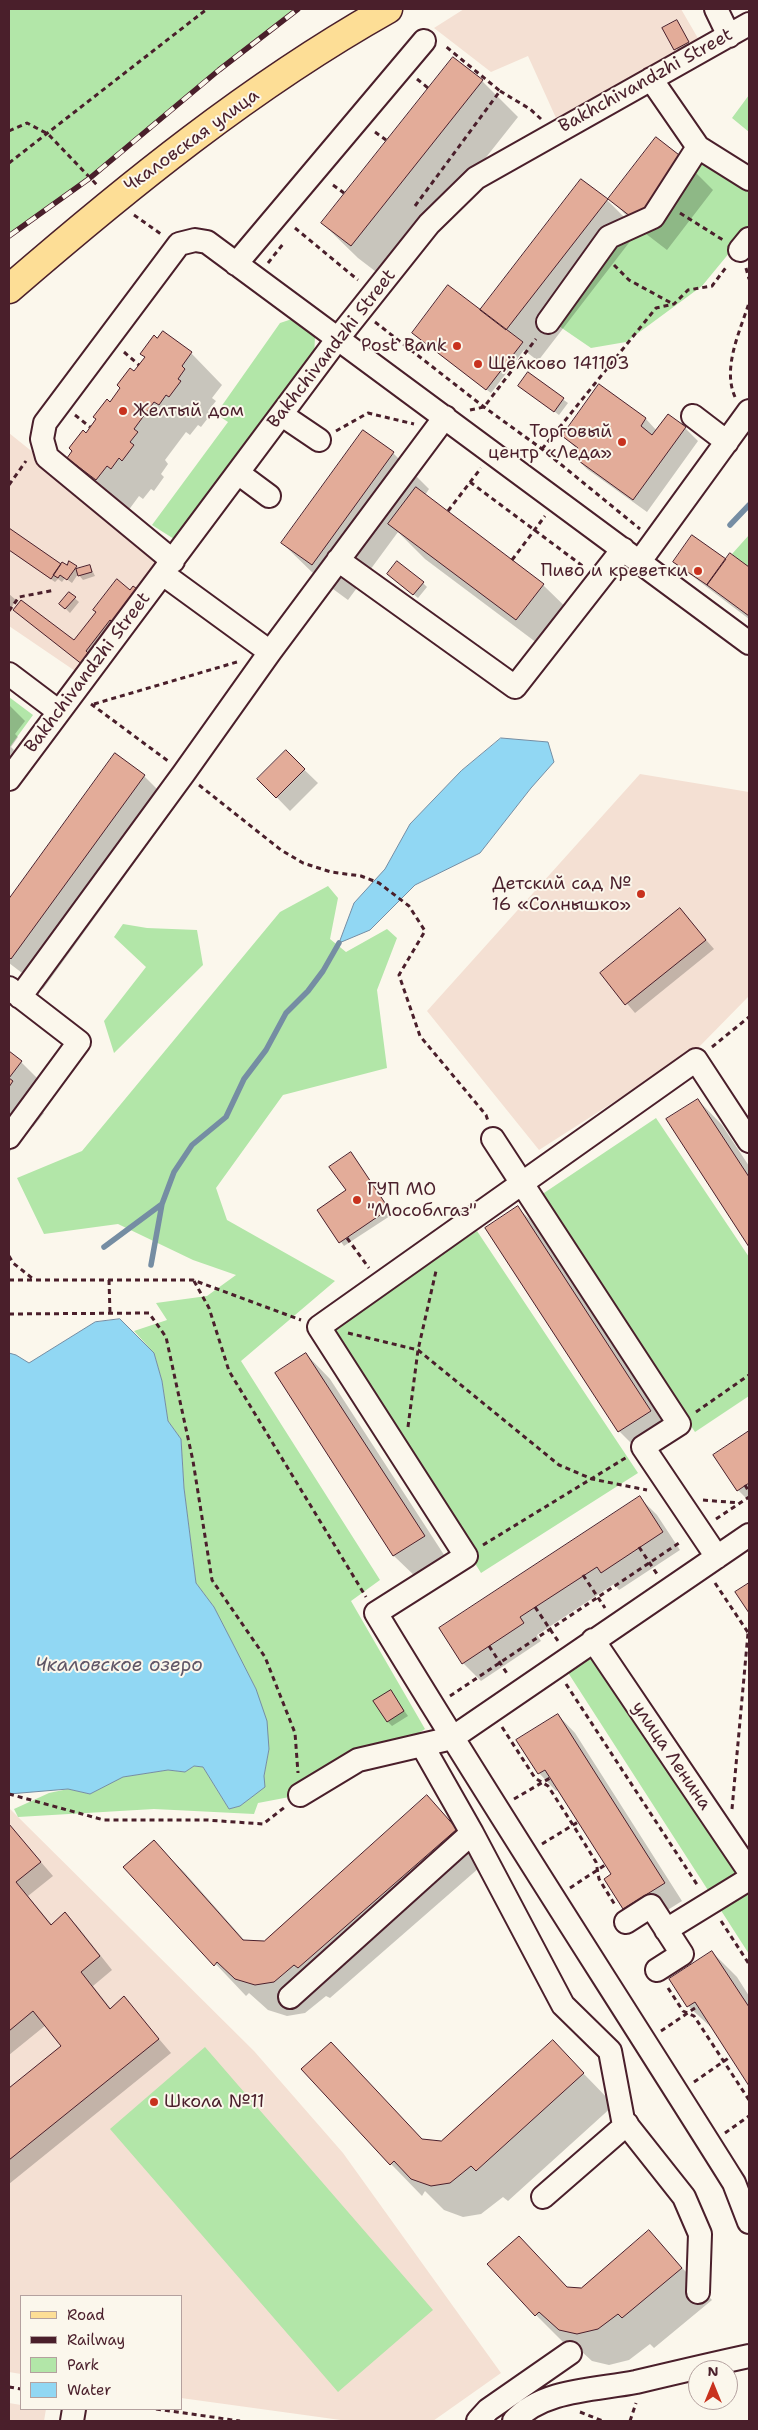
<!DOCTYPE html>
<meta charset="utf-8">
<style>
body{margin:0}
#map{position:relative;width:758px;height:2430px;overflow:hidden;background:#fbf7ec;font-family:"Shantell Sans",sans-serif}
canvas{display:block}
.frame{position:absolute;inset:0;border:10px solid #4a1f2b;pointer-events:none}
.legend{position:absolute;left:20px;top:2295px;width:162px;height:115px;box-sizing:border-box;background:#fbf7ec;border:1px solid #b4a19f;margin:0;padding:6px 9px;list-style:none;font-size:15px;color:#4a1f2b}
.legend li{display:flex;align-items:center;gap:10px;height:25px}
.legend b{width:25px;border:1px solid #b4a19f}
.north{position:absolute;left:688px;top:2360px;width:50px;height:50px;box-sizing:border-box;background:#fbf7ec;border:1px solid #b4a19f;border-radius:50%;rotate:0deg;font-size:14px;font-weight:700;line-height:20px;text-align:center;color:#4a1f2b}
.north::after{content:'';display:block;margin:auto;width:18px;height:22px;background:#c8321e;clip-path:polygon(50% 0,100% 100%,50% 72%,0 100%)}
</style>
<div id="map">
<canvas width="758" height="2430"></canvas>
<div class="frame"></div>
<ul class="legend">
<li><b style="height:6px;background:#fdde96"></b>Road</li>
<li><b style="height:6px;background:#4a1f2b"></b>Railway</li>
<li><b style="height:14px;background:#b2e6a8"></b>Park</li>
<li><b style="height:14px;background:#91d7f3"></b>Water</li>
</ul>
<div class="north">N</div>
</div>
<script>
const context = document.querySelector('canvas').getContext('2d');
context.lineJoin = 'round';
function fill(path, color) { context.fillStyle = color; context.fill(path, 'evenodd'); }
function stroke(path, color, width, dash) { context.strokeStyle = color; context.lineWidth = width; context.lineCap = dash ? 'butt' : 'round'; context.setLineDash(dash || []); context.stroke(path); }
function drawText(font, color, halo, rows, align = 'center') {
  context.font = font + ' "Shantell Sans",sans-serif'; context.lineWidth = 4; context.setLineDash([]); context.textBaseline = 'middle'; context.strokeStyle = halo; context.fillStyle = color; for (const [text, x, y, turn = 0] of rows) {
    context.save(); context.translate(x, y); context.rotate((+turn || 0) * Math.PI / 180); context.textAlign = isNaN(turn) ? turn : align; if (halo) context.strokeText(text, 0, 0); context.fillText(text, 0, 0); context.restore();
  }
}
const built = new Path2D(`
 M464 9H681L699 40 556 118 528 56 491 72 434 28Z
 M9 433 167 560 81 675 9 626Z
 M640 774 749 792V996L698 1048 539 1150 427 1011Z
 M9 1808 254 2051 343 2153 501 2373 433 2421H348L181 2398V2296H21V2374L9 2372Z
 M9 2403 21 2405V2409H46L44 2421H9Z`);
const green = new Path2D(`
 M9 9H298L219 70 90 178 9 236Z
 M749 95V132L732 118Z
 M700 152 749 184V229L702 286 626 342 591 348 553 322 613 240 656 221Z
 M295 318 315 336 314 360 174 539 152 525 228 422 216 414 280 323Z
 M749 535V568L732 554Z
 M9 697 33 715 9 748Z
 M328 886 338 898 330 939 346 952 387 929 397 938 377 990 387 1068 283 1095 216 1188 227 1220 335 1281 241 1361 380 1580 351 1601 425 1729 385 1755 300 1795 258 1803 254 1814 154 1809 18 1817 14 1809 49 1793 68 1789 90 1794 122 1777 168 1770 185 1772 194 1766 203 1767 229 1809 240 1806 264 1787V1776L269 1749 256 1689 214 1607 196 1583 184 1488 181 1439 168 1421 162 1381 154 1353 134 1331 167 1320 156 1303 207 1296 236 1275 193 1260 118 1224 44 1234 17 1178 82 1151 280 912Z
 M123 924 147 928 197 930 203 965 114 1053 104 1021 146 967 114 937Z
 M656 1118 749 1257V1396L695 1432 538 1197Z
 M477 1231 638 1473 481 1573 329 1328Z
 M591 1655 749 1892V1954L567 1671Z
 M205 2047 433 2310 338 2392 110 2129Z`);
const water = new Path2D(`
 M501 738 548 742 554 762 531 788 480 853 415 885 370 930 339 943 354 903 385 869 410 824 461 771Z
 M120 1319 154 1353 162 1381 168 1421 181 1439 184 1488 196 1583 214 1607 230 1638 256 1689 267 1721 269 1749 264 1776 265 1787 240 1806 229 1809 203 1767 194 1766 185 1772 168 1770 123 1777 90 1794 68 1789 9 1794V1353L16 1355 29 1363 95 1322Z`);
const shadow = new Path2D(`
 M676 22 692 47 680 53 664 29Z
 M453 58 482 81 518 117 388 281 358 258 322 223Z
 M682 159 713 190 667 250 641 230 610 199Z
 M607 200 638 231 538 361 524 350 491 393 417 337 480 311Z
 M191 353 222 385 212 398 216 401 208 411 211 414 201 427 198 425 190 435 186 432 165 460 168 464 161 474 164 477 154 491 151 489 143 499 139 496 128 511 99 489 68 458 135 373Z
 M528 374 568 403 559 415 520 386Z
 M600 386 646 419 657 431 685 428 698 441 647 512 587 469 574 456 578 450 564 436Z
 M363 431 393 453 429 489 425 495 543 585 579 620 553 655 425 559 398 532 348 600 318 578 282 543Z
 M9 530 62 566 76 567 78 569 90 566 95 576 83 580 78 574 72 583 65 578 62 582 58 579 55 582 9 550Z
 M731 555 749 569V619L679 566 727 560Z
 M388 574 423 583 427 587 418 598Z
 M130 591 139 592 90 656 74 642Z
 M69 593 79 602 70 613 65 608Z
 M9 594 16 600 9 612Z
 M9 705 25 721 15 734 18 737 11 747 14 750 9 757Z
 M286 752 318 783 290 811 259 779Z
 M115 755 144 776 175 807 43 989 9 963V901Z
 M680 910 714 949 635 1013 602 974Z
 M9 1052 21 1062 52 1093 40 1110 44 1113 33 1127 30 1124 9 1153Z
 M698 1100 722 1125 749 1166V1245L668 1120Z
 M354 1158 393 1214 344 1246 318 1210 347 1191Z
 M518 1208 543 1232 674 1436 643 1455 619 1431Z
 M306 1354 330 1379 448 1561 419 1580 394 1556 276 1373Z
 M749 1433V1498L747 1499 738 1490 715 1455Z
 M640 1498 657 1515 680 1550 619 1590 614 1584 537 1635 541 1641 481 1681 463 1663Z
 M391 1692 408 1716 392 1726 388 1722Z
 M558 1715 575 1733 682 1901 642 1926 624 1909 606 1879 613 1875 559 1789 556 1791 539 1773Z
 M427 1797 487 1861 330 1998 326 1996 305 2013 287 2016 268 2010 249 1993 246 1996 124 1867 154 1842 185 1873 246 1942H264Z
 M9 1825 53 1876 28 1896 52 1925 65 1913 78 1927 112 1970 93 1986 111 2009 124 1998 171 2053 9 2184V2090L63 2046 46 2025 9 2055Z
 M712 1952 737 1977 749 1996V2084L714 2030 688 2006Z
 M553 2042 614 2105 508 2201 503 2197 481 2214 463 2217 444 2210 425 2191 422 2196 391 2164 331 2044 424 2141 441 2142Z
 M649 2232 712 2300 654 2348 650 2344 629 2360 609 2365 592 2361 571 2342 567 2346 536 2315 519 2238 568 2289H581Z`);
const stream = new Path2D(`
 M730 525 749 505
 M104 1247 162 1204
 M151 1265 162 1204 174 1172 192 1145 226 1117 244 1079 266 1050 286 1013 308 991 323 971 339 943`);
const building = new Path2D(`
 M677 20 689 42 674 50 662 28Z
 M453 57 483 80 351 246 321 223Z
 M656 137 683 158 635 220 608 199Z
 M581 179 608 199 506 330 480 310Z
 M448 285 523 342 486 390 412 333Z
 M163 331 192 352 182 366 185 369 178 379 181 381 169 397 166 395 159 405 154 402 134 429 138 432 130 442 134 445 122 461 119 458 111 469 107 466 96 480 67 458 72 451 69 448 83 430 86 433 96 419 93 417 107 399 110 402 120 388 117 385 130 368 134 371 145 357 140 354 154 335 157 338Z
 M528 372 564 398 554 412 518 386Z
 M599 384 646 418 641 426 652 435 668 414 686 427 633 500 572 456 578 448 562 436Z
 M363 430 394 452 312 565 281 543Z
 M416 487 544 584 516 620 388 524Z
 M9 528 61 564 51 579 9 550Z
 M692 535 726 559 707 585 673 562Z
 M730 553 749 567V616L707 585Z
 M69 561 77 566 67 580 60 575 58 578 53 575 62 562 67 565Z
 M397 561 424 582 413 595 387 574Z
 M90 565 92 572 78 576 76 569Z
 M117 579 130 590 133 586 140 591 115 624 110 620 86 651 90 655 83 665 13 610 21 600 74 640 96 612 93 610Z
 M69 592 76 597 65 609 59 604Z
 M286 750 305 769 276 798 257 779Z
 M115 753 145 775 11 959 9 957V899Z
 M680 908 706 940 625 1005 600 973Z
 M9 1051 22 1061 9 1078 13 1081 9 1087Z
 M698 1099 749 1177V1247L666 1119Z
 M351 1152 389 1209 339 1243 317 1210 346 1190 329 1167Z
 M518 1206 651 1411 618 1432 485 1228Z
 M306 1353 425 1536 393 1556 275 1373Z
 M749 1431V1483L737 1491 713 1455Z
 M640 1496 663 1532 601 1573 597 1567 520 1617 524 1623 462 1664 439 1628Z
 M749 1583V1613L735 1592Z
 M391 1690 404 1711 387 1722 373 1701Z
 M558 1714 665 1883 623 1909 604 1879 611 1874 545 1770 538 1774 516 1740Z
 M427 1795 457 1829 298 1968 294 1965 274 1982 255 1985 235 1979 217 1962 214 1966 123 1867 154 1840 243 1940 264 1941Z
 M9 1824 41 1862 16 1882 51 1925 65 1912 100 1956 81 1972 110 2009 124 1996 159 2039 9 2160V2088L61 2046 33 2011 9 2031Z
 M712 1951 749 2007V2086L695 2002 687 2007 669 1979Z
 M553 2040 584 2073 476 2171 471 2166 450 2183 431 2186 411 2179 394 2161 390 2165 301 2069 331 2042 422 2139 441 2141Z
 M649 2230 682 2268 622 2318 618 2314 598 2329 577 2334 559 2330 539 2312 535 2316 487 2264 519 2236 567 2287 581 2288Z`);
const path = new Path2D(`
 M417 79 428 88
 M500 91 530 109 541 119
 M9 131 27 123 48 134 97 185
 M375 132 386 140
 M9 163 207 9
 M333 185 344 193
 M415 206 500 91 444 45
 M680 213 723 240
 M134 215 161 234
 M295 228 358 280
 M268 263 283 244
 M614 265 629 280 673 304
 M746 268 749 279
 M375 322 484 407 542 449 640 529
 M124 352 139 365
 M735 397C722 368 740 331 749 303
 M470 410 484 407 536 339
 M75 415 90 427
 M336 431 368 413 414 424
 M542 449 656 308 674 304 688 290 712 286 727 266
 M470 482 584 567
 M9 485 26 461
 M448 511 481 468
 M512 560 545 516
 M9 611 19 597 55 590
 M91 704 168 761
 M94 704 237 662
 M199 785 281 850 303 863 331 872 361 876 379 883 409 906 425 931 399 975 420 1036 486 1115 488 1121
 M712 1047 749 1017
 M347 1238 369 1268
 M9 1256 13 1263 32 1278
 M9 1280H193L301 1320
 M109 1280 110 1313
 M194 1281 209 1308 229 1371 366 1597
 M9 1314 149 1313 166 1337 193 1461 212 1580 265 1657 295 1733 298 1773
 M348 1333 418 1350 559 1465 592 1479 647 1490
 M696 1412 749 1375
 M408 1427 418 1350 436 1271
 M745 1485 749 1492
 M703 1500 740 1503
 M716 1519 749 1497
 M483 1545 627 1457
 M639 1547 657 1574
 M583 1575 605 1608
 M715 1583 749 1634
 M535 1607 558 1641
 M489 1646 508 1675
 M566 1684 698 1886
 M450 1696 682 1541
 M502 1727 535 1778 548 1786 573 1825 596 1862 599 1879 615 1905
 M9 1794 104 1820H207L263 1824 285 1807
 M514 1799 550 1778
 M732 1809 748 1633
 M542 1844 578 1822
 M570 1888 605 1865
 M721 1921 749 1964
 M668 1988 683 2011 694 2016 749 2100
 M661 2031 698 2006
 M694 2082 730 2057
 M725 2133 749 2116
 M9 2387 21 2389
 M156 2409 240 2421
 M580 2412 603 2421
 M630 2421 636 2403`);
const minor = new Path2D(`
 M716 9 729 36
 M651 79 698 147 749 179
 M740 250 749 239
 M236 264 424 41
 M548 322 609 237 653 217 698 147
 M282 415 319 440
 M693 416 727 442
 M238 473 269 496
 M338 560 515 687 623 549
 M173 561 47 457 42 439 45 423 179 244 195 240 207 242 749 643
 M640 561 749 411
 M163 574 270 652
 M9 674 58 711
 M9 779 339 337 429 224 476 178 749 24
 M9 988 79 1042 9 1137
 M20 997 184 773 270 652 445 417
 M493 1139 679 1424 643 1447 717 1557
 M749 1141 696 1060 319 1327 466 1556 376 1613C492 1805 615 1993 734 2183L749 2222
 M593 1640 749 1871
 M422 1745 472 1833 563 2005 610 2051 623 2120 684 2197 700 2234 698 2292
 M300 1795 358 1760 452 1738 749 1535
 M626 1922 651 1906 682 1954 657 1970
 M666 1930 749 1879
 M290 1997 472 1833
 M543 2197 627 2124
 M72 2421 74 2409
 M478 2421 488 2410 570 2353
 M514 2421C543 2389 596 2390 636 2382 674 2373 712 2364 749 2356`);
const major = new Path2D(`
 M9 289C127 187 251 86 388 9`);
const rail = new Path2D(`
 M9 236 90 178 219 70 298 9`);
const markers = [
 [457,346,5,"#c8321e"],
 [478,364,5,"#c8321e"],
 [123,411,5,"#c8321e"],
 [622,442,5,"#c8321e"],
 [698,571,5,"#c8321e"],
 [641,894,5,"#c8321e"],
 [357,1200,5,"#c8321e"],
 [154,2102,5,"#c8321e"]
];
const streetNames = [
 ["Bakhchivandzhi Street",646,81,-29],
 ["Чкаловская улица",192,141,-36],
 ["Bakhchivandzhi Street",332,349,-52],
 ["Bakhchivandzhi Street",88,673,-53],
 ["улица Ленина",671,1756,56]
];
const poiNames = [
 ["Post Bank",447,346],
 ["Щёлково 141103",488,364,"left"],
 ["Желтый дом",133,411,"left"],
 ["Торговый",612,432],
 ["центр «Леда»",612,453],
 ["Пиво и креветки",688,571],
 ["Детский сад №",631,884],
 ["16 «Солнышко»",631,905],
 ["ГУП МО",367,1190,"left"],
 ["\"Мособлгаз\"",367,1211,"left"],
 ["Школа №11",164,2102,"left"]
];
const waterNames = [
 ["Чкаловское озеро",119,1666]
];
fill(built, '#f4e0d3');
fill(green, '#b2e6a8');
fill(water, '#91d7f3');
stroke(water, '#758da3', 1);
fill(shadow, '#0003');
stroke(stream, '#758da3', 5.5);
fill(building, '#e3ac99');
stroke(building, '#4a1f2b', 1);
stroke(minor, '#4a1f2b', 26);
stroke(major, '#4a1f2b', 31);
stroke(path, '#4a1f2b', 3, [5, 4]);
stroke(minor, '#fbf7ec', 22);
stroke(major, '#fdde96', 28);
stroke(rail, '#4a1f2b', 5.5);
stroke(rail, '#fbf7ec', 4, [11]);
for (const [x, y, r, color] of markers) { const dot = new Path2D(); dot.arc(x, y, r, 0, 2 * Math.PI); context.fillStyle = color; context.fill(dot); stroke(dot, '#fbf7ec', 2); }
drawText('18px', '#4a1f2b', '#fbf7ec', streetNames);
drawText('18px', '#4a1f2b', '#fbf7ec', poiNames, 'right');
drawText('italic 19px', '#5f5667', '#fbf7ec', waterNames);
</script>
